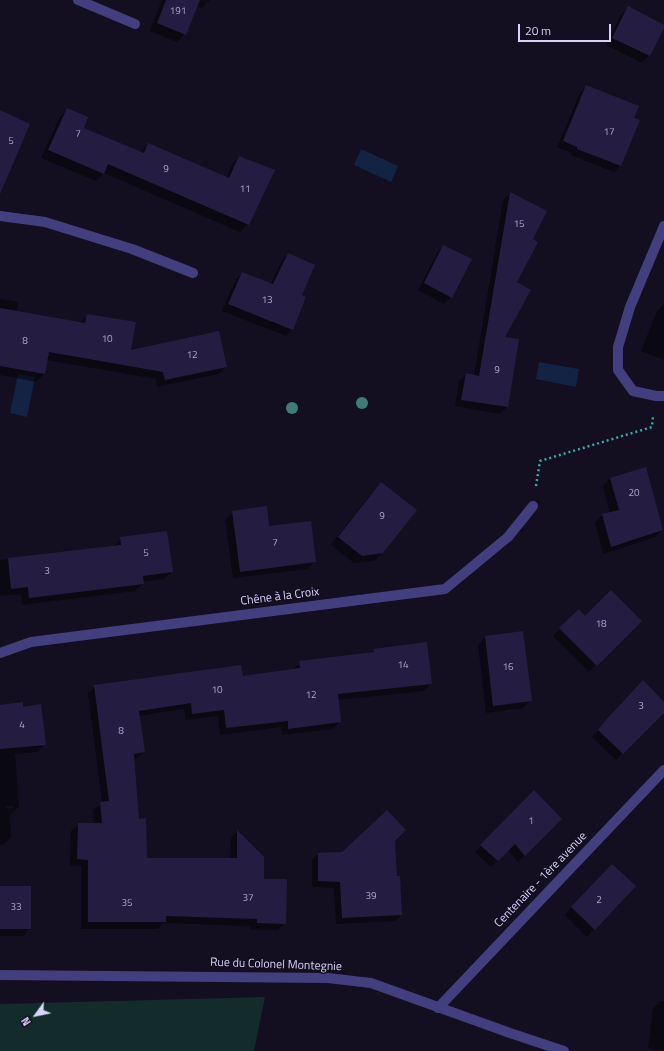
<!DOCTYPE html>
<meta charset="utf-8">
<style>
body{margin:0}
#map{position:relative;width:664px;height:1051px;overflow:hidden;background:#130f21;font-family:"Titillium Web",sans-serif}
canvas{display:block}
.north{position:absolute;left:16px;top:995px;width:40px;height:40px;-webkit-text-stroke:3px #130f21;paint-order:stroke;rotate:237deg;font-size:11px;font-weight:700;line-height:16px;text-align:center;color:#d9d3fb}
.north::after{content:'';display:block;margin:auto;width:14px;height:18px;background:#d9d3fb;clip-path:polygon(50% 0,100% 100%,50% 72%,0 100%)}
.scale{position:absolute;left:518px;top:24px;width:93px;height:18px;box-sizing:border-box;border:2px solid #d9d3fb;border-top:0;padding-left:5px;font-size:12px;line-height:14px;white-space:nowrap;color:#d9d3fb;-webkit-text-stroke:3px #130f21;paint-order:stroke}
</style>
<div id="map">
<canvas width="664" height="1051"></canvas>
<div class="north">N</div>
<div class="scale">20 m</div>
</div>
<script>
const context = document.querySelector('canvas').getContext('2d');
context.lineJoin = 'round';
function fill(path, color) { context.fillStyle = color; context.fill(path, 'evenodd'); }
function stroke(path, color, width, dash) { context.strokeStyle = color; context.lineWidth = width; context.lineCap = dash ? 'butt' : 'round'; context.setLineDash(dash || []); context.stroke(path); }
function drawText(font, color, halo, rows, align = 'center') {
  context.font = font + ' "Titillium Web",sans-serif'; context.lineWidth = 3; context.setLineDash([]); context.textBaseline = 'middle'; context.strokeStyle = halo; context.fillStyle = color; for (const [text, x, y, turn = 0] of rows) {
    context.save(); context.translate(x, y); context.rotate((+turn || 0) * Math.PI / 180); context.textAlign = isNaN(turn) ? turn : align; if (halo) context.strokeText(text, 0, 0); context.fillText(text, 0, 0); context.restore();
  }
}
const green = new Path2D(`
 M265 997 254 1051H0V1004Z`);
const water = new Path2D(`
 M361 149 398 166 391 182 354 165Z
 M539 362 579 369 576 387 536 379Z
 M18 374 35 377 27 417 10 413Z`);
const shadow = new Path2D(`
 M162 0H210L202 8 197 6 185 34 177 42 150 31Z
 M628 8 649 55 642 63 606 45 621 15Z
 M586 86 632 118 638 121 620 166 614 172 571 155 572 153 557 147 580 93Z
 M67 110 83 128 141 152 148 144 226 178 232 164 239 157 248 224 240 232 104 173 96 181 41 158 60 117Z
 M510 193 532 240 516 283 504 338 518 340 507 407 500 414 455 406 459 381 466 374 474 376 503 200Z
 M443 246 451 297 444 304 418 290 437 253Z
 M288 254 292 329 286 336 222 311 236 279 242 273 271 284 282 260Z
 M0 299 18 302 16 312 79 323 87 316 129 352 226 367 218 374 157 387 156 379 46 360 44 374 36 382 0 375Z
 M664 304V360L641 351 657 311Z
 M646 468 662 530 655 537 603 554 595 522 603 515 610 513 603 486 610 478Z
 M381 483 382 553 374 561 354 563 331 545 374 490Z
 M233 512 268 528 315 561 308 569 233 578 225 520Z
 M121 538 172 572 164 579 142 582 143 584 135 591 22 605 21 594 0 596V560L113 547Z
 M578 611 585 617 640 621 589 672 553 636Z
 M485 637 531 700 523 708 486 713 478 645Z
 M374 650 431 684 424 691 337 700 340 721 333 729 282 735 281 727 220 735 218 716 186 720 184 709 138 716 143 752 136 759H133L138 820 146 859H230L231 838 237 831 285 923 278 930H250V926L163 923 158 929H81V866H70L71 831 79 824H94L93 810 102 803 88 693 95 686 242 677 293 670 300 662 369 654Z
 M636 688 664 703V711L616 760 592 737Z
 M0 706 22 708 45 745 37 752 15 754 19 806 12 814H10L11 837 4 844 0 845ZM6 806H13V808H6Z
 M534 791 561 819 518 862 508 850 491 867 475 852Z
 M394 840 396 877 401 915 395 921 336 924 334 888 312 887V860L318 854 342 853Z
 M604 873 594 929 587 937 565 915Z
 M0 887 30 928 23 936H0Z
 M660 1001H664V1051L648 1048 653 1008Z`);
const building = new Path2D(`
 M166 0H200L186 35 157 23Z
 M628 6 664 25V28L650 56 612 38Z
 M586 85 639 106 634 118 640 120 621 166 577 149V147L563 141Z
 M67 108 88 117 84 128 144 153 148 143 229 178 239 156 275 170 249 225 108 164 104 174 48 150Z
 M0 110 30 124 0 194Z
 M510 192 547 211 533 239 538 242 517 282 531 290 505 337 519 339 508 407 461 400 466 373 479 376Z
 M443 245 472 259 452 298 424 283Z
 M288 253 315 265 302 295 306 297 293 330 228 304 242 272 273 284Z
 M0 308 85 323 87 314 136 322 131 350 219 331 227 367 165 380 163 372 49 352 45 374 0 366Z
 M646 467 663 530 611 547 602 514 619 510 610 478Z
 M381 482 417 510 383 553 362 556 338 537Z
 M267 506 269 526 311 521 316 562 240 572 232 511Z
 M167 531 173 572 143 576 144 584 29 598 28 587 11 589 8 558 121 545 120 537Z
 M611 590 642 621 597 666 559 628 579 609 585 616Z
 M523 631 532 701 493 706 485 636Z
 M427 642 432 684 338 694 341 722 288 729V721L226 728 224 710 192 714 191 703 139 711 145 752 134 754 139 819 146 818 147 858H237V830L264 857V879H287L286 924 257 923V919L166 916V922H88V860L77 859 78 823H102L100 802 109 801 94 685 241 665 243 676 300 668 299 661 374 652 373 649Z
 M643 680 664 702V713L623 754 598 730 606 720Z
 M23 702V707L41 704 46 745 0 749V705Z
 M534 790 562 819 525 856 515 844 498 861 480 845Z
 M387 810 406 830 395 841 397 876H400L402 915 342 918 340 882 318 881V853L342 852Z
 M612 864 636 886 595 930 571 907Z
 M0 886H31V929H0Z`);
const path = new Path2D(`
 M536 486 540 461 652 427 653 416`);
const lane = new Path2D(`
 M78 0 135 24`);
const street = new Path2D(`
 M0 216 45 222 132 249 193 273
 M664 226 630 307 618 347V370L633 391 656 396H664
 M0 653 31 642 445 589 508 537 533 506
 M0 975 328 978 371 983 510 1033 564 1051
 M438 1008 664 770`);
const trees = [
 [362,403],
 [292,408]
];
const numberNames = [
 ["191",178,12],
 ["17",609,133],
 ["7",78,135],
 ["5",11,142],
 ["9",166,170],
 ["11",245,190],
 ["15",519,225],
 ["13",267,301],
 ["10",107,340],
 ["8",25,342],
 ["12",192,356],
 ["9",497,371],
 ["20",634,494],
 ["9",382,517],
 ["7",275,544],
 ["5",146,554],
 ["3",47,572],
 ["18",601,625],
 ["14",403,666],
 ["16",508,668],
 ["10",217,691],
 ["12",311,696],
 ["3",641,707],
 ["4",22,726],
 ["8",121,732],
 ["1",531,822],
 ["39",371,897],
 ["37",248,899],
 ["2",599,901],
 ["35",127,904],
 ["33",16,908]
];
const streetNames = [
 ["Chêne à la Croix",280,597,-7],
 ["Centenaire - 1ère avenue",541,880,-46],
 ["Rue du Colonel Montegnie",276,965,2]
];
fill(green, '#132b2b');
fill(water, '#122343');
fill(shadow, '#0007');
fill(building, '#251d41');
stroke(path, '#38aba8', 2.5, [2, 3]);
stroke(lane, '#433e7d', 10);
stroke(street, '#433e7d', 10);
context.fillStyle = '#407c77';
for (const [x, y] of trees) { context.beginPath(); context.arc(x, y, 6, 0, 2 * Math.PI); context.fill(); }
drawText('10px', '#aca6cc', null, numberNames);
drawText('12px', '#d9d3fb', '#130f21', streetNames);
</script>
